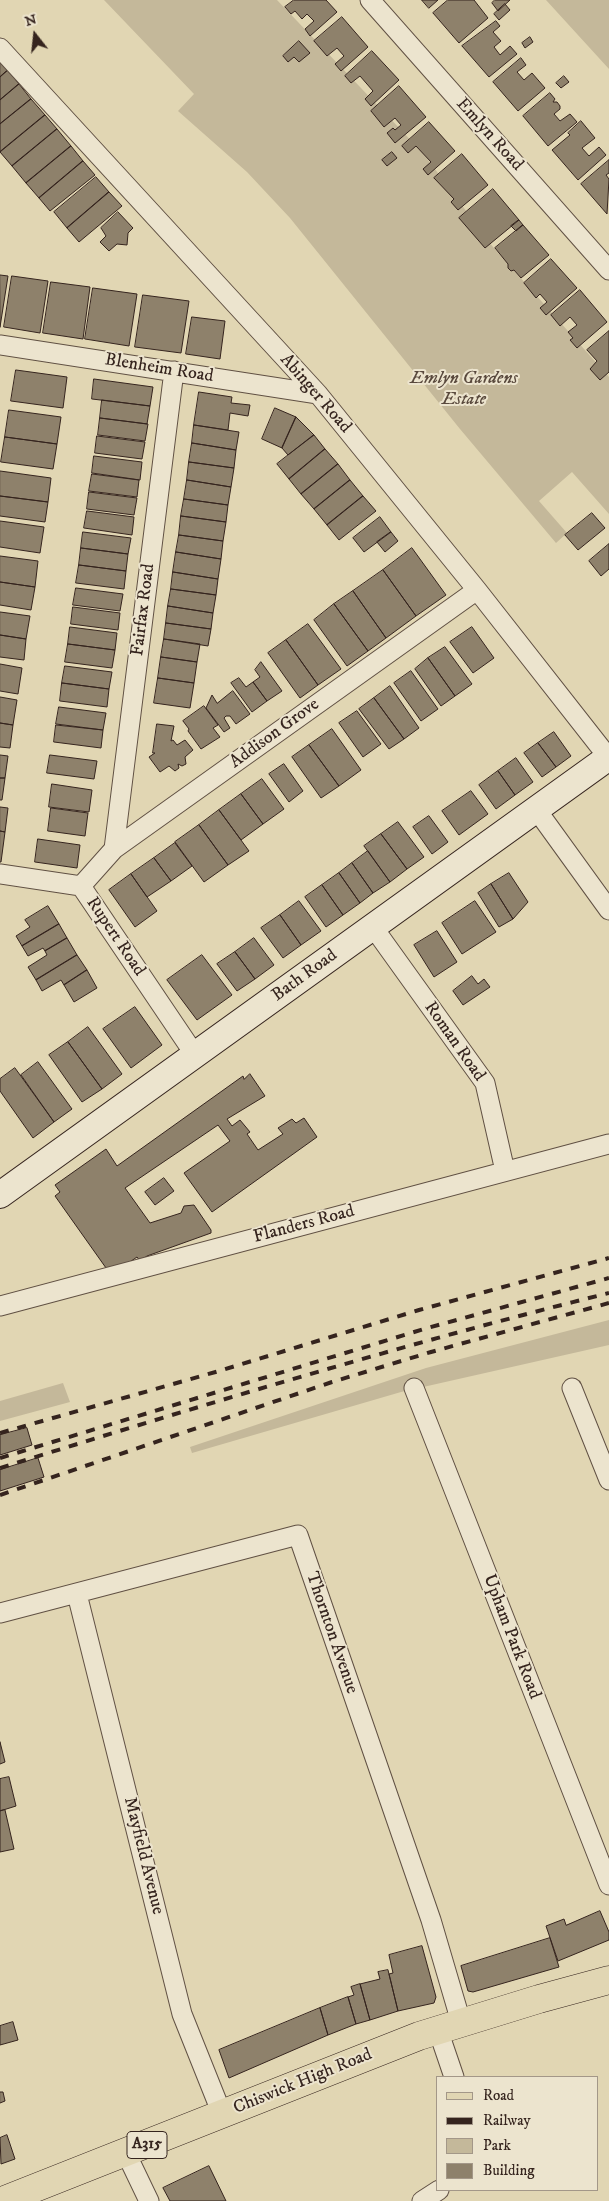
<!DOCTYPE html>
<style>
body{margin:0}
#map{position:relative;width:609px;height:2201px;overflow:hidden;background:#e1d6b3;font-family:"IM FELL DW Pica",serif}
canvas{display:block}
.legend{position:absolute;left:436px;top:2076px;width:162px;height:115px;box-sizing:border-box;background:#ece4ce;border:1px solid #a39788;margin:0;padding:6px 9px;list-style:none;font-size:15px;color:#35241e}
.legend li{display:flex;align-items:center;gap:10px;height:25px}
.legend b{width:25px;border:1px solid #a39788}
.north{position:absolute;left:10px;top:10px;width:50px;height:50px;-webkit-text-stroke:4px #ece4ce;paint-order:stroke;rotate:344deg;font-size:14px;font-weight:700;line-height:20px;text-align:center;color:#35241e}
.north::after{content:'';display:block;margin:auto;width:18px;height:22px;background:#35241e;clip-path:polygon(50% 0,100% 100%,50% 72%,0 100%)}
</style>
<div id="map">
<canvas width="609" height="2201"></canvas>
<ul class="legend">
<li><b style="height:6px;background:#e1d6b3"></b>Road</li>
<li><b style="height:6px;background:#35241e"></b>Railway</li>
<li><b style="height:14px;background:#c4b89a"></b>Park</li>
<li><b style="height:14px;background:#8e816b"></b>Building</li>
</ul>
<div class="north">N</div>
</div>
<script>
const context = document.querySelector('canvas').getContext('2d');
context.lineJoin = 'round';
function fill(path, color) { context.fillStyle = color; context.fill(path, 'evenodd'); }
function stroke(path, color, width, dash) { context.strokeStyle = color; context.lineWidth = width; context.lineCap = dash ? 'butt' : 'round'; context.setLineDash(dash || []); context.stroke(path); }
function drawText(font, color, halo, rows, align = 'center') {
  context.font = font + ' "IM FELL DW Pica",serif'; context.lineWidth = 4; context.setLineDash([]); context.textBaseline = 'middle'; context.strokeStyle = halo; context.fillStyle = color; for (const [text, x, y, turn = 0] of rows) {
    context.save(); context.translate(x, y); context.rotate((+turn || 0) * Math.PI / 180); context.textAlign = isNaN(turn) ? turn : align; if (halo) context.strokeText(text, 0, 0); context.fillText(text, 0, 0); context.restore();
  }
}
const green = new Path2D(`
 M104 0H277L423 153 493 247 609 377V514L572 472 539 501 567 533 556 543 460 429 290 218 247 172 178 111 194 94Z
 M546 0H609V69Z
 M609 1320V1345L401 1392 192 1453 190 1447 426 1368Z
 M63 1383 70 1402 0 1421V1401Z`);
const building = new Path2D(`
 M294 0H326L337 12 310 36 305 29 314 21 307 14 302 19 295 11 291 14 285 7Z
 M422 0H438L429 8Z
 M448 0H474L488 18 459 43 433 13Z
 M495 0H510L498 11 492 3Z
 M505 4 510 10 499 20 494 14Z
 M342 17 368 47 341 71 335 64 344 56 337 48 327 56 314 41Z
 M496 21 500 26 493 32 501 41 494 47 500 55 510 46 517 54 489 77 462 46Z
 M530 37 533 42 525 48 522 43Z
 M299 41 310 53 299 62 294 57 288 62 283 56Z
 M372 51 399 80 371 106 365 99 373 91 360 76 351 83 345 76Z
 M521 58 526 65 517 72 524 80 532 73 545 88 518 111 493 82Z
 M0 61 8 70 0 77Z
 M8 70 19 84 0 100V77Z
 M564 76 569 82 561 88 556 83Z
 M19 84 31 99 0 124V100Z
 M399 86 426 117 395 143 387 133 393 128 395 130 401 125 395 118 384 127 371 111Z
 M550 93 555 99 553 102H557L560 106V109L554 114 560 121 570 114 577 122 548 146 523 116Z
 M31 99 45 115 0 152V124Z
 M45 115 57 129 12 166 0 152Z
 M581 121 595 138 582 148 589 156 599 147 606 155 578 180 552 150 570 135 568 133Z
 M429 122 455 151 428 175 423 169 431 162 416 146 408 153 402 146Z
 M57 129 71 146 26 183 12 166Z
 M71 146 83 161 39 198 26 183Z
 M392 152 397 158 387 166 382 160Z
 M462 154 488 185 458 210 451 202 454 199 434 178Z
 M609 160V173L606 175 609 179 607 214 581 184Z
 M83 161 95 175 50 211 39 198Z
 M96 177 109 192 67 228 54 212Z
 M493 189 519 220 485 248 459 218Z
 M109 192 122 206 79 242 67 228Z
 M118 212 133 228 128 233 127 245 117 244 109 251 100 242 106 236 101 228Z
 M519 220 523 225 516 231 511 226Z
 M523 225 549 255 521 278 514 270 511 271 508 268V264L495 248Z
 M551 259 577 288 546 315 540 308 547 302 540 294 536 298 524 283Z
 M0 275 8 276 0 327Z
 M12 276 48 281 40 333 4 327Z
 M51 282 90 287 83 339 43 333Z
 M93 288 137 294 129 346 85 339Z
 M580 290 607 322 577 348 570 340 573 338 568 332 577 325 570 317 560 326 551 315Z
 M143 295 189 301 181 353 135 347Z
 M192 317 225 321 220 359 186 354Z
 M609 331V372L600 380 590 369 597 361 587 350Z
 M16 370 67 377 63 408 11 401Z
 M94 379 153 387 150 406 92 399Z
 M199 392 232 397 231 403 250 405 248 416 230 413 228 430 194 425Z
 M102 400 150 406 147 424 100 418Z
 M275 408 296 417 282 448 262 439Z
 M9 410 61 417 57 444 5 437Z
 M296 417 314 435 288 455 282 448Z
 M100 418 148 424 145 441 98 435Z
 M194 425 239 432 236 450 192 443Z
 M314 435 325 449 289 479 277 464Z
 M97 436 145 442 142 459 95 453Z
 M5 437 57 444 53 469 1 462Z
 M192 443 236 450 234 468 189 462Z
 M325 449 338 464 301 494 289 479Z
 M94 456 142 462 140 480 92 473Z
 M189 462 234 468 231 487 187 480Z
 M338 464 350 480 314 509 301 494Z
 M0 471 51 478 48 502 0 496Z
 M92 474 139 480 137 497 89 491Z
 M187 480 231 487 228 505 184 499Z
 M350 480 363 496 327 525 314 509Z
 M89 492 137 498 134 515 87 509Z
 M0 496 48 502 45 522 0 516Z
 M363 496 376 511 339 540 327 525Z
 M184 499 228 505 226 522 181 516Z
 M87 511 134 517 132 535 84 528Z
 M592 513 605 528 578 550 565 535Z
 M181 516 226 522 223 541 179 535Z
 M380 517 391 532 364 552 353 538Z
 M0 521 44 527 40 553 0 547Z
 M83 532 131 538 128 554 81 548Z
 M391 532 398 541 385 552 377 542Z
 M179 535 223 541 221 559 176 552Z
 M609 544V569L601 576 589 561Z
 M81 548 128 554 126 571 79 565Z
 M412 548 446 595 416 616 383 570Z
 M176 552 221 559 218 579 173 572Z
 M0 556 38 561 35 587 0 582Z
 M79 565 126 571 124 589 76 583Z
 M383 570 416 616 386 638 353 591Z
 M173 572 218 579 216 595 171 589Z
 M0 582 35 587 31 610 0 605Z
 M76 588 123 594 120 611 73 605Z
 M171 589 216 595 213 613 168 606Z
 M353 591 386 638 368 651 334 604Z
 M334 604 368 651 347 666 314 620Z
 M168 606 213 613 211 629 166 623Z
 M73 607 120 613 118 630 71 624Z
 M0 612 30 616 26 639 0 635Z
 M166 623 211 629 208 646 164 639Z
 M308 624 341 669 318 685 286 640Z
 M70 627 117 633 115 650 68 644Z
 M472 627 494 658 473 673 450 642Z
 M0 635 26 639 24 660 0 657Z
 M164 639 200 644 197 662 161 657Z
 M286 640 318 685 300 698 268 653Z
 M68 644 115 650 112 668 65 662Z
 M445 647 472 684 455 696 428 658Z
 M161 657 197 662 194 683 158 678Z
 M428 658 455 696 441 706 415 669Z
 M261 662 282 691 267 701 253 682 260 677 255 670Z
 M0 664 22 668 18 694 0 691Z
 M65 666 112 672 109 689 62 683Z
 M411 671 438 709 421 721 394 683Z
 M158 678 194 683 190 708 154 703Z
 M239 678 246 687 253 682 267 701 252 712 231 683Z
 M62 683 109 689 107 707 60 701Z
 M390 686 419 728 404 739 374 698Z
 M233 691 250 714 236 724 230 716H226L224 718 230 728 224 732 206 708 212 695 217 703Z
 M0 697 17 700 13 725 0 723Z
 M374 698 404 739 389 749 359 709Z
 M204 706 218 725 213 728 220 737 201 749 188 731 189 729 183 721Z
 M59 707 106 713 103 730 56 724Z
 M357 711 381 744 363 757 339 723Z
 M0 723 13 725 10 748 0 747Z
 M157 724 174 726 171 741 173 740 177 745 185 740 193 750 185 757 186 764 182 766 178 764 179 768 175 771 169 766 160 772 149 757 155 753H153Z
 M56 725 103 730 101 748 54 742Z
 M332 729 361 770 339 786 309 745Z
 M554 732 571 756 556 767 538 743Z
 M538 743 556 767 542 777 524 753Z
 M309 745 339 786 321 798 292 757Z
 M0 755 8 756 5 778H0Z
 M50 755 97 761 94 779 47 773Z
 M516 758 533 782 515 795 498 771Z
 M284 764 303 791 289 802 269 774Z
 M498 771 515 795 496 809 479 785Z
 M0 778H5L2 800H0Z
 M262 779 284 809 263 824 241 794Z
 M52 784 92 790 89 812 49 807Z
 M471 791 488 814 459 835 442 811Z
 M241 794 263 824 241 840 219 810Z
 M0 807 8 808 5 832 0 831Z
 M51 808 88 813 85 836 48 831Z
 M219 810 249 851 228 865 199 825Z
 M429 816 448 842 432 854 413 827Z
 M398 822 424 857 407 869 381 834Z
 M199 825 228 865 204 882 175 842Z
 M0 831 5 832 1 862H0Z
 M381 834 407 869 390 882 364 846Z
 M38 839 80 845 77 868 35 862Z
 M175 843 192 866 171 881 154 858Z
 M368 851 390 882 373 893 352 863Z
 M154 858 171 881 147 897 131 874Z
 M352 863 373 893 360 903 339 873Z
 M339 873 360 903 343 915 322 885Z
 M509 873 528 902 513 919 491 884Z
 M131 874 157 911 135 927 109 890Z
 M491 884 513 919 499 927 478 893Z
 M322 885 343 915 326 927 305 897Z
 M299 901 321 931 301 945 280 915Z
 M475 901 496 932 462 954 442 923Z
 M48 906 59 924 22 946 16 936 30 927 25 920Z
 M280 915 301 945 283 958 261 928Z
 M59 924 67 938 45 951 43 948 28 956 22 946Z
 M437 931 457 962 434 977 414 945Z
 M67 938 77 955 36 980 28 967 47 955 45 951Z
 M254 938 274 965 255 979 235 952Z
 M235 952 255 979 237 991 217 964Z
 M77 955 87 970 64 985 61 980 42 991 36 980Z
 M202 955 232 995 197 1020 167 980Z
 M87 970 97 988 74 1002 64 985Z
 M472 976 478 984 484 979 490 987 463 1005 453 991Z
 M135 1007 162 1045 131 1068 103 1029Z
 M88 1027 122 1074 102 1089 68 1042Z
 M68 1042 102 1089 82 1102 49 1055Z
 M38 1062 72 1109 54 1122 21 1075Z
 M15 1068 54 1122 33 1138 0 1091V1079Z
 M250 1074 265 1096 227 1119 232 1126 240 1120 250 1132 247 1134 258 1150 283 1134 278 1128 292 1119 296 1123 304 1118 317 1137 212 1212 184 1173 230 1141 218 1125 125 1188 150 1223 181 1213 184 1206 194 1205 211 1230V1233L147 1256 140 1261 137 1257 111 1275 55 1196 60 1192 55 1185 106 1149 117 1166 243 1076 244 1079Z
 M164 1178 174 1191 155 1205 145 1192Z
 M27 1428 32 1445 0 1455V1435Z
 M38 1458 44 1477 0 1491V1470Z
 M0 1742 5 1762 0 1764Z
 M9 1777 16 1806 0 1811V1779Z
 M5 1810 14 1849 0 1852V1811Z
 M600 1911 609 1932V1940L558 1961 546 1926 564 1919 566 1925Z
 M550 1938 559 1967 473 1992 468 1991 461 1966Z
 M422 1946 436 1997 434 2003 398 2011 389 1974 393 1973 389 1955Z
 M388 1970 398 2011 370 2020 360 1984 380 1979 378 1972Z
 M360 1984 370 2020 356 2024 348 1997 354 1995 351 1987Z
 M348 1997 356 2024 328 2035 320 2008Z
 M320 2008 328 2035 229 2078 219 2050Z
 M13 2022 18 2040 0 2045V2026Z
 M0 2092H3L5 2101 0 2103Z
 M7 2135 15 2159 1 2164 0 2138Z
 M209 2166 226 2201H170L163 2188Z`);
const minor = new Path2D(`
 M370 0 609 270
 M0 48 318 394 477 590 608 757
 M0 345 318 394
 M536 809 609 910
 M114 849 174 371
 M0 874 81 886 195 1055
 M81 886 114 849 477 590
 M373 927 485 1083 505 1171
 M0 1306 609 1144
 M414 1388 609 1885
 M572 1388 609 1480
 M77 1594 182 2014 222 2114
 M0 1613 298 1535 431 1920 461 2022
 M438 2030 454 2077
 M126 2153 149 2201
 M422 2201 439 2190`);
const secondary = new Path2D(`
 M0 1195 609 757`);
const primary = new Path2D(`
 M2 2201 419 2036 539 1999 609 1980`);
const rail = new Path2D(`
 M0 1433 219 1371 419 1310 609 1258
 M0 1458 424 1329 609 1278
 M0 1468C202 1405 404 1344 609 1293
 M0 1495 332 1382 431 1352 609 1303`);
const shields = [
 [147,2145,40]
];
const shieldNames = [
 ["A315",147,2145]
];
const streetNames = [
 ["Emlyn Road",489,135,48],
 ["Blenheim Road",159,369,9],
 ["Abinger Road",315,394,49],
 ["Fairfax Road",144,610,-83],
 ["Addison Grove",275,734,-36],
 ["Rupert Road",115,937,56],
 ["Bath Road",305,976,-36],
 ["Roman Road",454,1042,55],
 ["Flanders Road",304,1225,-15],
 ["Thornton Avenue",331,1633,71],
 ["Upham Park Road",511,1637,69],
 ["Mayfield Avenue",143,1856,76],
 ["Chiswick High Road",303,2082,-22]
];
const parkNames = [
 ["Emlyn Gardens",464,379],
 ["Estate",464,400]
];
fill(green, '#c4b89a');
fill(building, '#8e816b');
stroke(building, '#35241e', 1);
stroke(minor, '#605043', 21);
stroke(secondary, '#35241e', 28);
stroke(primary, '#35241e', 29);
stroke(minor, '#ece4ce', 19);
stroke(secondary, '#ece4ce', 26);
stroke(primary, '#e1d6b3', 28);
stroke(rail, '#35241e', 4, [9, 9]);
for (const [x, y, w] of shields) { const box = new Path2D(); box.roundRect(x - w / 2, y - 13.5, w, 27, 4); context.fillStyle = '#ece4ce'; context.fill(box); stroke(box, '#35241e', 1); }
drawText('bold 16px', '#35241e', null, shieldNames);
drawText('18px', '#35241e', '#ece4ce', streetNames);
drawText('italic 18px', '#59493d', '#ece4ce', parkNames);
</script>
